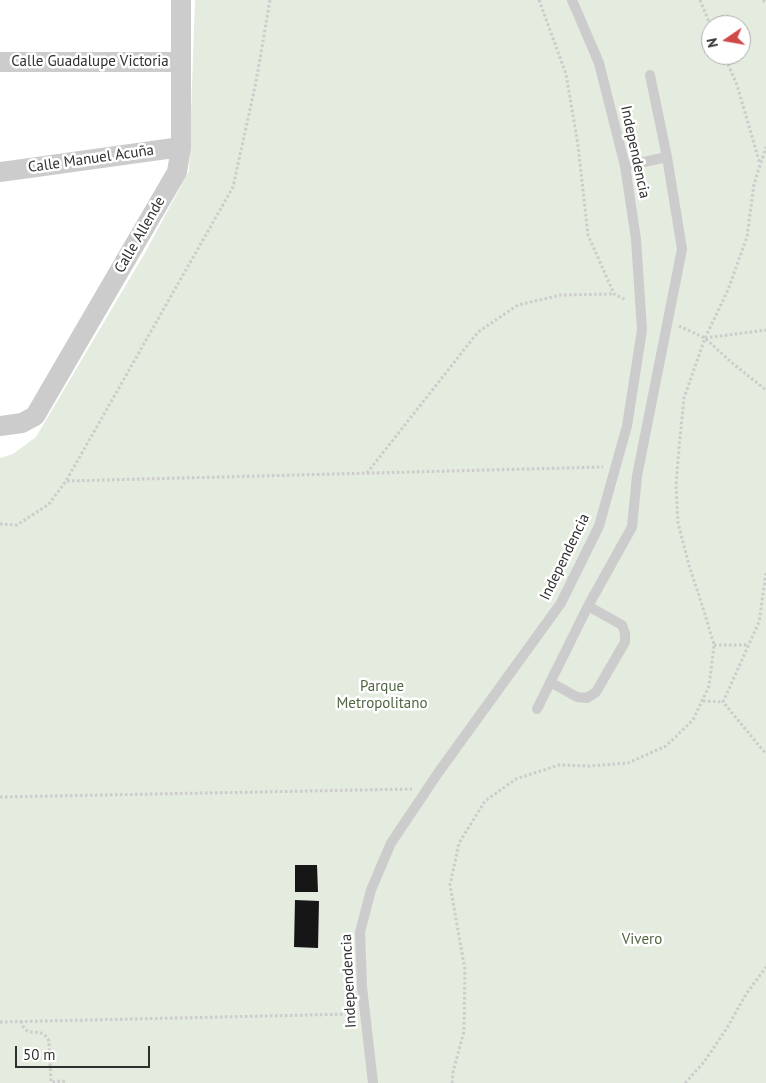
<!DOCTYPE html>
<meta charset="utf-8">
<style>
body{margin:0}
#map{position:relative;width:766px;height:1083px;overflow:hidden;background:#fff;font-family:"PT Sans",sans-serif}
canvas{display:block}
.north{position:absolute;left:701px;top:15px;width:50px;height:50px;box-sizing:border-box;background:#fff;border:1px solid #acacac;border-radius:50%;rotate:258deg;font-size:14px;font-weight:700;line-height:20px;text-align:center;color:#2f2f2f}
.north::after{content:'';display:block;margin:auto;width:18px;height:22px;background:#d04847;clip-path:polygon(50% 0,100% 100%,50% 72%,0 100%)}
.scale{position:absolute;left:15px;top:1046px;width:135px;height:22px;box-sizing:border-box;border:2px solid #2f2f2f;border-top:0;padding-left:6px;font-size:15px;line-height:18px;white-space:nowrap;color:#2f2f2f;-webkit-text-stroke:4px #fff;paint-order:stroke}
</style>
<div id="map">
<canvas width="766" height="1083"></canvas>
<div class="north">N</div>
<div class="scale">50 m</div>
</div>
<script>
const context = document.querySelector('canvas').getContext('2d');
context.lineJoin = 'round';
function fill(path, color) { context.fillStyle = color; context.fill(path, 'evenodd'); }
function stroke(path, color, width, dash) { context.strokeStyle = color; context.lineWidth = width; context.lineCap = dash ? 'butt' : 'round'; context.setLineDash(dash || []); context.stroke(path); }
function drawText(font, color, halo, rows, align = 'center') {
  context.font = font + ' "PT Sans",sans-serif'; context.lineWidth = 5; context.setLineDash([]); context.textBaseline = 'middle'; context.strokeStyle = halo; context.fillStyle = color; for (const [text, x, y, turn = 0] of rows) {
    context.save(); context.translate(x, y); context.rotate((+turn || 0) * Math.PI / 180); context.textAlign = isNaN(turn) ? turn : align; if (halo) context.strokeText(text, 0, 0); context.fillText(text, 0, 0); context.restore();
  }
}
const green = new Path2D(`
 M195 0H766V1083H0V458L13 454 36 437 146 251 189 171ZM711 25H741V55H711Z`);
const building = new Path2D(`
 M295 865H317L318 892H295Z
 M295 900 319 901 318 948 294 947Z`);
const path = new Path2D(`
 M539 0 566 74 578 145 588 235 614 294 626 300
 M700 0 711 27
 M763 0 766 3
 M724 55 737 85 760 164
 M679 326 705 338 731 362 766 390
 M705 338 766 330
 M367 473 478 332 518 305 561 295 614 294
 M67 481 603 467
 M0 524 17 525 49 504 66 481 233 187 256 82 270 0
 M766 573 759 622 723 702 766 754
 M714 645H748
 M703 701 723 702
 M0 797 412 789
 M21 1021C27 1042 40 1023 49 1041L51 1082 65 1081V1083
 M0 1022 352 1014
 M452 1083 453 1072 464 1031 465 970 450 885 459 843 485 801 516 779 559 765 589 766 628 763 666 746 693 720 709 686 714 645 704 611 689 565 678 523 676 485 679 448 684 398 705 338 728 290 747 237 754 184 766 147
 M685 1083 704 1062 727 1028 746 994 766 967`);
const service = new Path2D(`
 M625 166 667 157
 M550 682 577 697 587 698 596 692 625 642V633L622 625 588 606
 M537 709 588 606 632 527 637 476 682 249 667 157 650 75
 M373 1083 362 987 360 932 371 890 391 843 438 773 561 603 599 526 627 426 642 330 636 239 625 166 599 63 572 0`);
const minor = new Path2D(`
 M0 62H181
 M0 172 181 147
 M0 426 22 423 35 416 177 172 181 147V0`);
const streetNames = [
 ["Calle Guadalupe Victoria",90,62],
 ["Independencia",635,152,78],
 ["Calle Manuel Acuña",91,159,-8],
 ["Calle Allende",140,235,-60],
 ["Independencia",565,557,-64],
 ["Independencia",349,981,-93]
];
const parkNames = [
 ["Parque",382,687],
 ["Metropolitano",382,704],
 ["Vivero",642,940]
];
fill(green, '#e4ebdf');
fill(building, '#161616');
stroke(path, '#ccc', 3, [2.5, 2.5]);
stroke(service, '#ccc', 10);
stroke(minor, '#ccc', 20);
drawText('15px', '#2f2f2f', '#fff', streetNames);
drawText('15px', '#506642', '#fff', parkNames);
</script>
